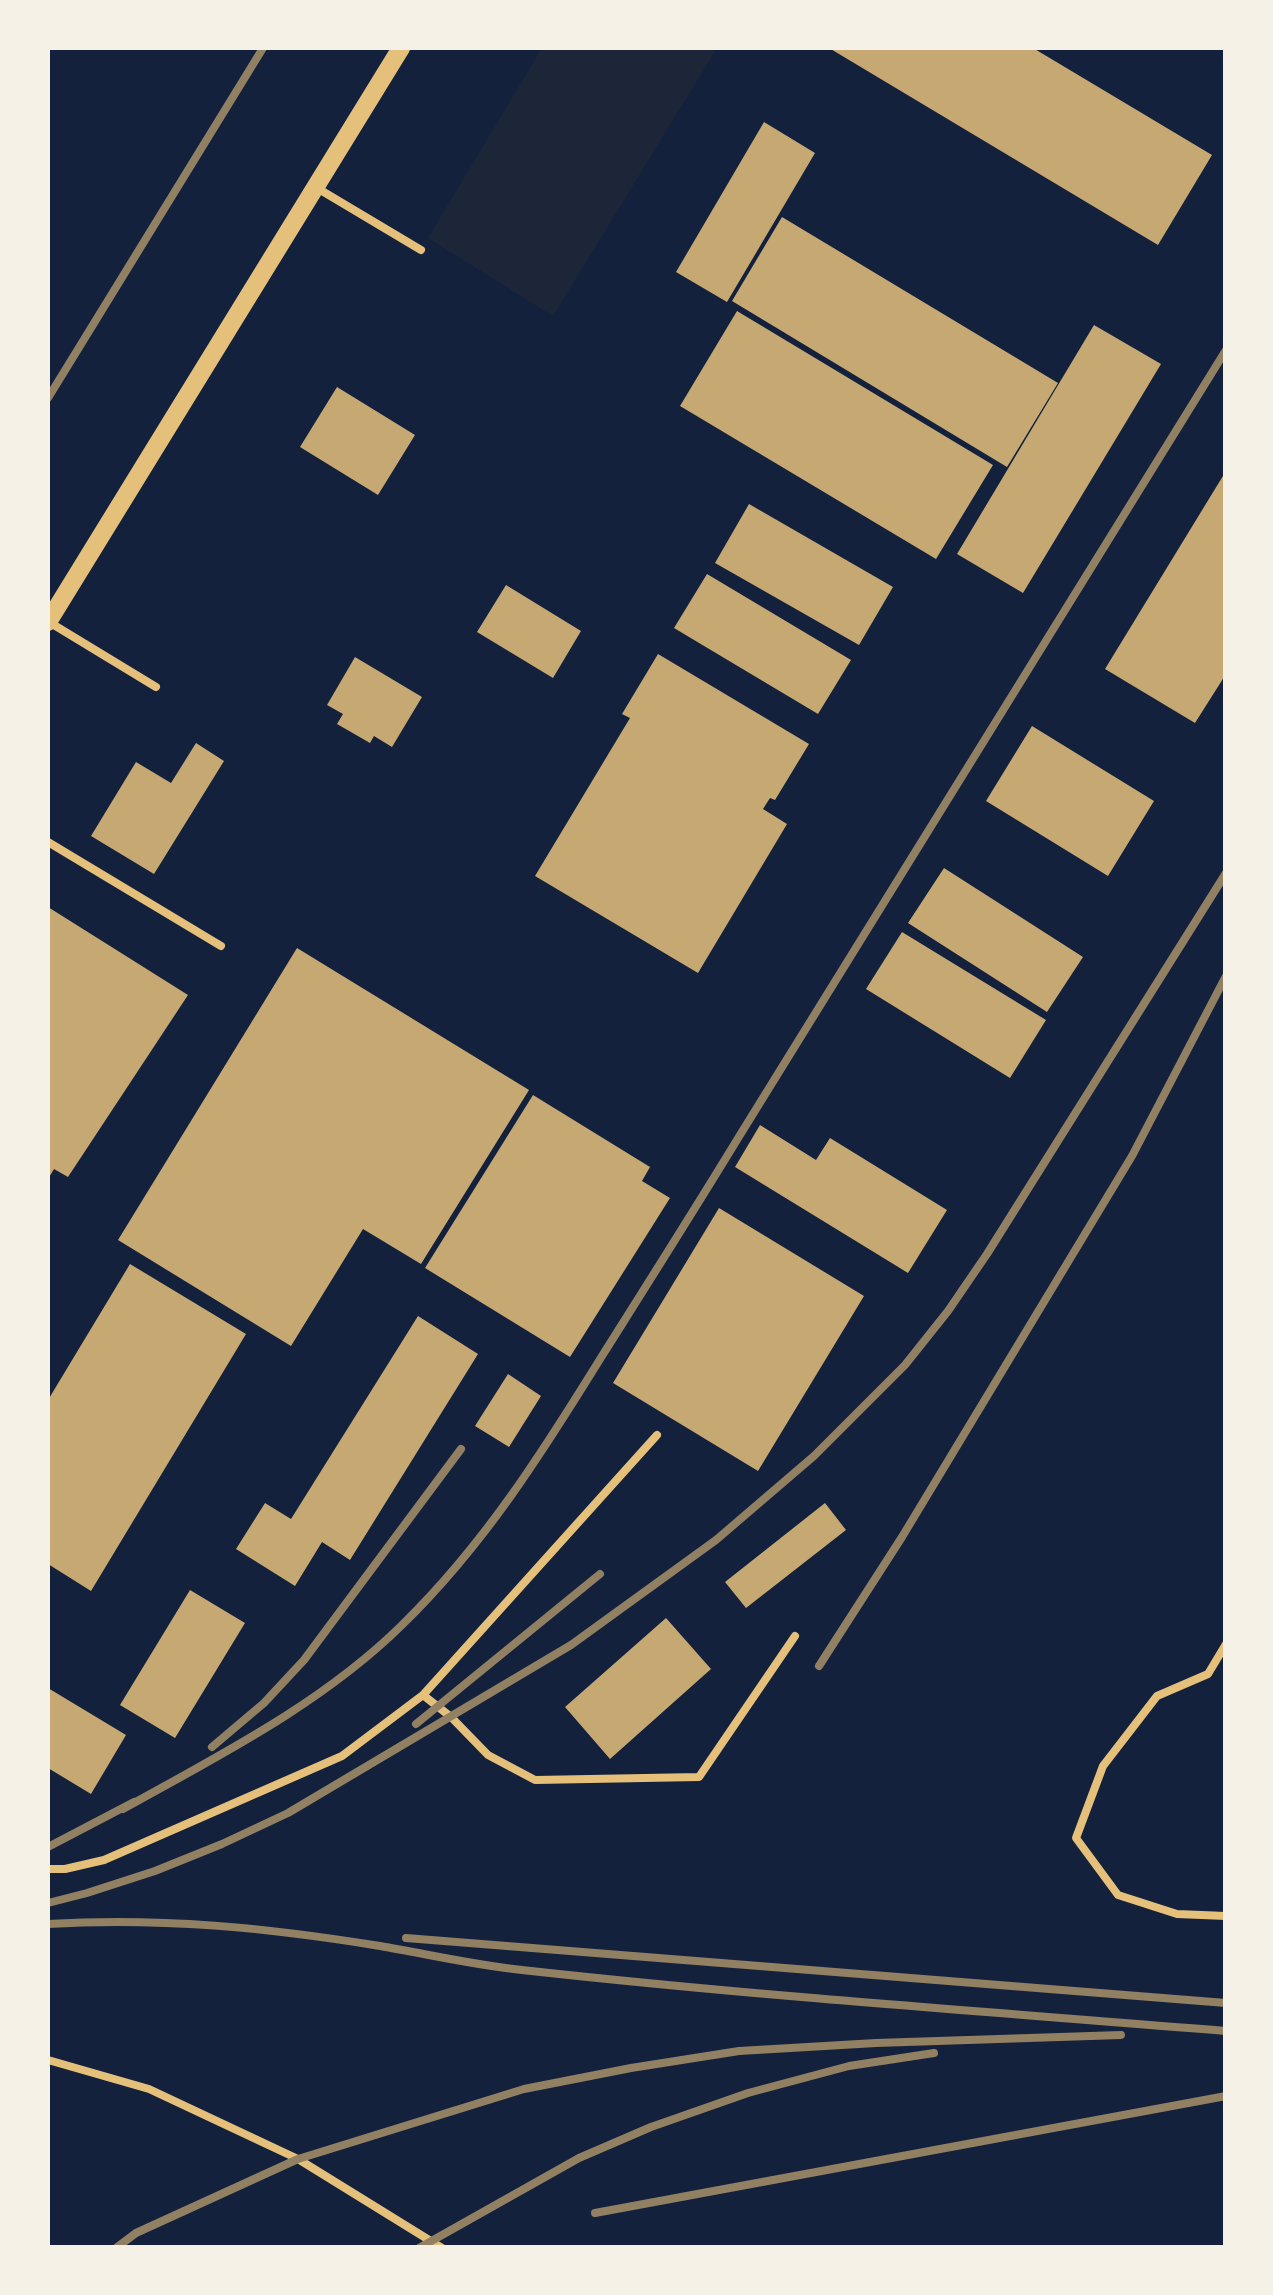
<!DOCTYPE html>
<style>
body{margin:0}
#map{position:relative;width:1273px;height:2295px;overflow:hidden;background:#14213d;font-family:"DM Sans",sans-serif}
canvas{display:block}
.frame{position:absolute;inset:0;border:50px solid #f6f1e7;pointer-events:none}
</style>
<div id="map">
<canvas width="1273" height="2295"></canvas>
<div class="frame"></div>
</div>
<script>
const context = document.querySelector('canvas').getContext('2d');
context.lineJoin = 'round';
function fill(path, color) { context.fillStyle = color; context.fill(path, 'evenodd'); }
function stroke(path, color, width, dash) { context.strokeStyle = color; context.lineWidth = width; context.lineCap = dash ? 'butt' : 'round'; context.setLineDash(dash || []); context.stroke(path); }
const green = new Path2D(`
 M542 48H717L553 316 428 238Z`);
const building = new Path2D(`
 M829 48H1033L1212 155 1158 245Z
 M764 122 815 153 727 302 676 272Z
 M782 217 1058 383 1007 467 732 301Z
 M737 311 993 465 936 559 680 406Z
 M1094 325 1161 364 1023 593 957 554Z
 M337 387 415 435 378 495 300 447Z
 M1226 471V674L1195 723 1105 669Z
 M749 504 893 587 859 645 715 563Z
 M707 574 851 660 818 714 674 628Z
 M506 585 581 631 553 678 477 632Z
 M658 654 809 744 775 800 770 798 763 809 787 824 698 973 535 876 630 718 622 714Z
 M355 657 422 697 392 747 374 736 370 743 337 724 343 714 327 705Z
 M1032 726 1154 801 1108 876 986 801Z
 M196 743 224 761 154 874 91 836 136 762 171 783Z
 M944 868 1083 957 1047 1012 908 923Z
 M48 907 188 995 68 1177 54 1169 48 1179Z
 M902 932 1046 1020 1010 1078 866 989Z
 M297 948 529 1090 421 1264 363 1229 291 1346 118 1240Z
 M533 1095 650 1167 642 1181 670 1198 570 1357 425 1268Z
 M760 1125 816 1160 830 1138 947 1210 908 1273 735 1167Z
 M719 1208 864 1296 758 1471 613 1383Z
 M130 1264 246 1334 91 1591 48 1564V1400Z
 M418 1316 478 1354 350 1560 322 1542 295 1586 236 1549 265 1503 291 1519Z
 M508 1374 541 1396 509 1447 475 1426Z
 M825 1503 846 1530 746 1608 725 1582Z
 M190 1590 245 1623 175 1738 120 1705Z
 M666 1618 711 1669 610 1759 565 1707Z
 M48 1688 126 1735 91 1794 48 1768Z`);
const service = new Path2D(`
 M317 188 421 250
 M49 622 156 687
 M48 842 221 946
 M1226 1644 1208 1674 1157 1696 1103 1766 1076 1838 1118 1895 1177 1914 1226 1916
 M423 1695 451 1717 488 1755 535 1780 699 1777 795 1636
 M48 1869H65L104 1860 342 1756 423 1695 657 1435
 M48 2060 149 2089 298 2159 442 2248`);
const tertiary = new Path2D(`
 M48 622 401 48`);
const rail = new Path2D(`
 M48 398 263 48
 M819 1666 902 1537 1132 1156 1226 976
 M416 1724 600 1574
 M212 1747 264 1703 304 1660 461 1449
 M123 1809C220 1755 323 1703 402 1625 484 1545 542 1453 602 1356 648 1283 695 1209 740 1135 902 874 1064 612 1226 350
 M48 1847 134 1802
 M48 1903 87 1893 155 1871 222 1844 288 1813 571 1645 716 1540 814 1456 905 1365 948 1311 987 1254 1226 873
 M48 1924C160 1917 269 1928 380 1946 427 1954 474 1965 522 1970 756 1996 991 2012 1226 2031
 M406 1938 1226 2003
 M595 2213 1226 2096
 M116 2248 136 2233 298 2159 524 2089 631 2068 739 2051 876 2043 1121 2035
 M419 2248 579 2158 651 2127 748 2093 849 2066 934 2053`);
fill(green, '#1d2539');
fill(building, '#c6a872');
stroke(service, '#e5c07b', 8);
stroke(tertiary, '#e5c07b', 18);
stroke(rail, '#918062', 8);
</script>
